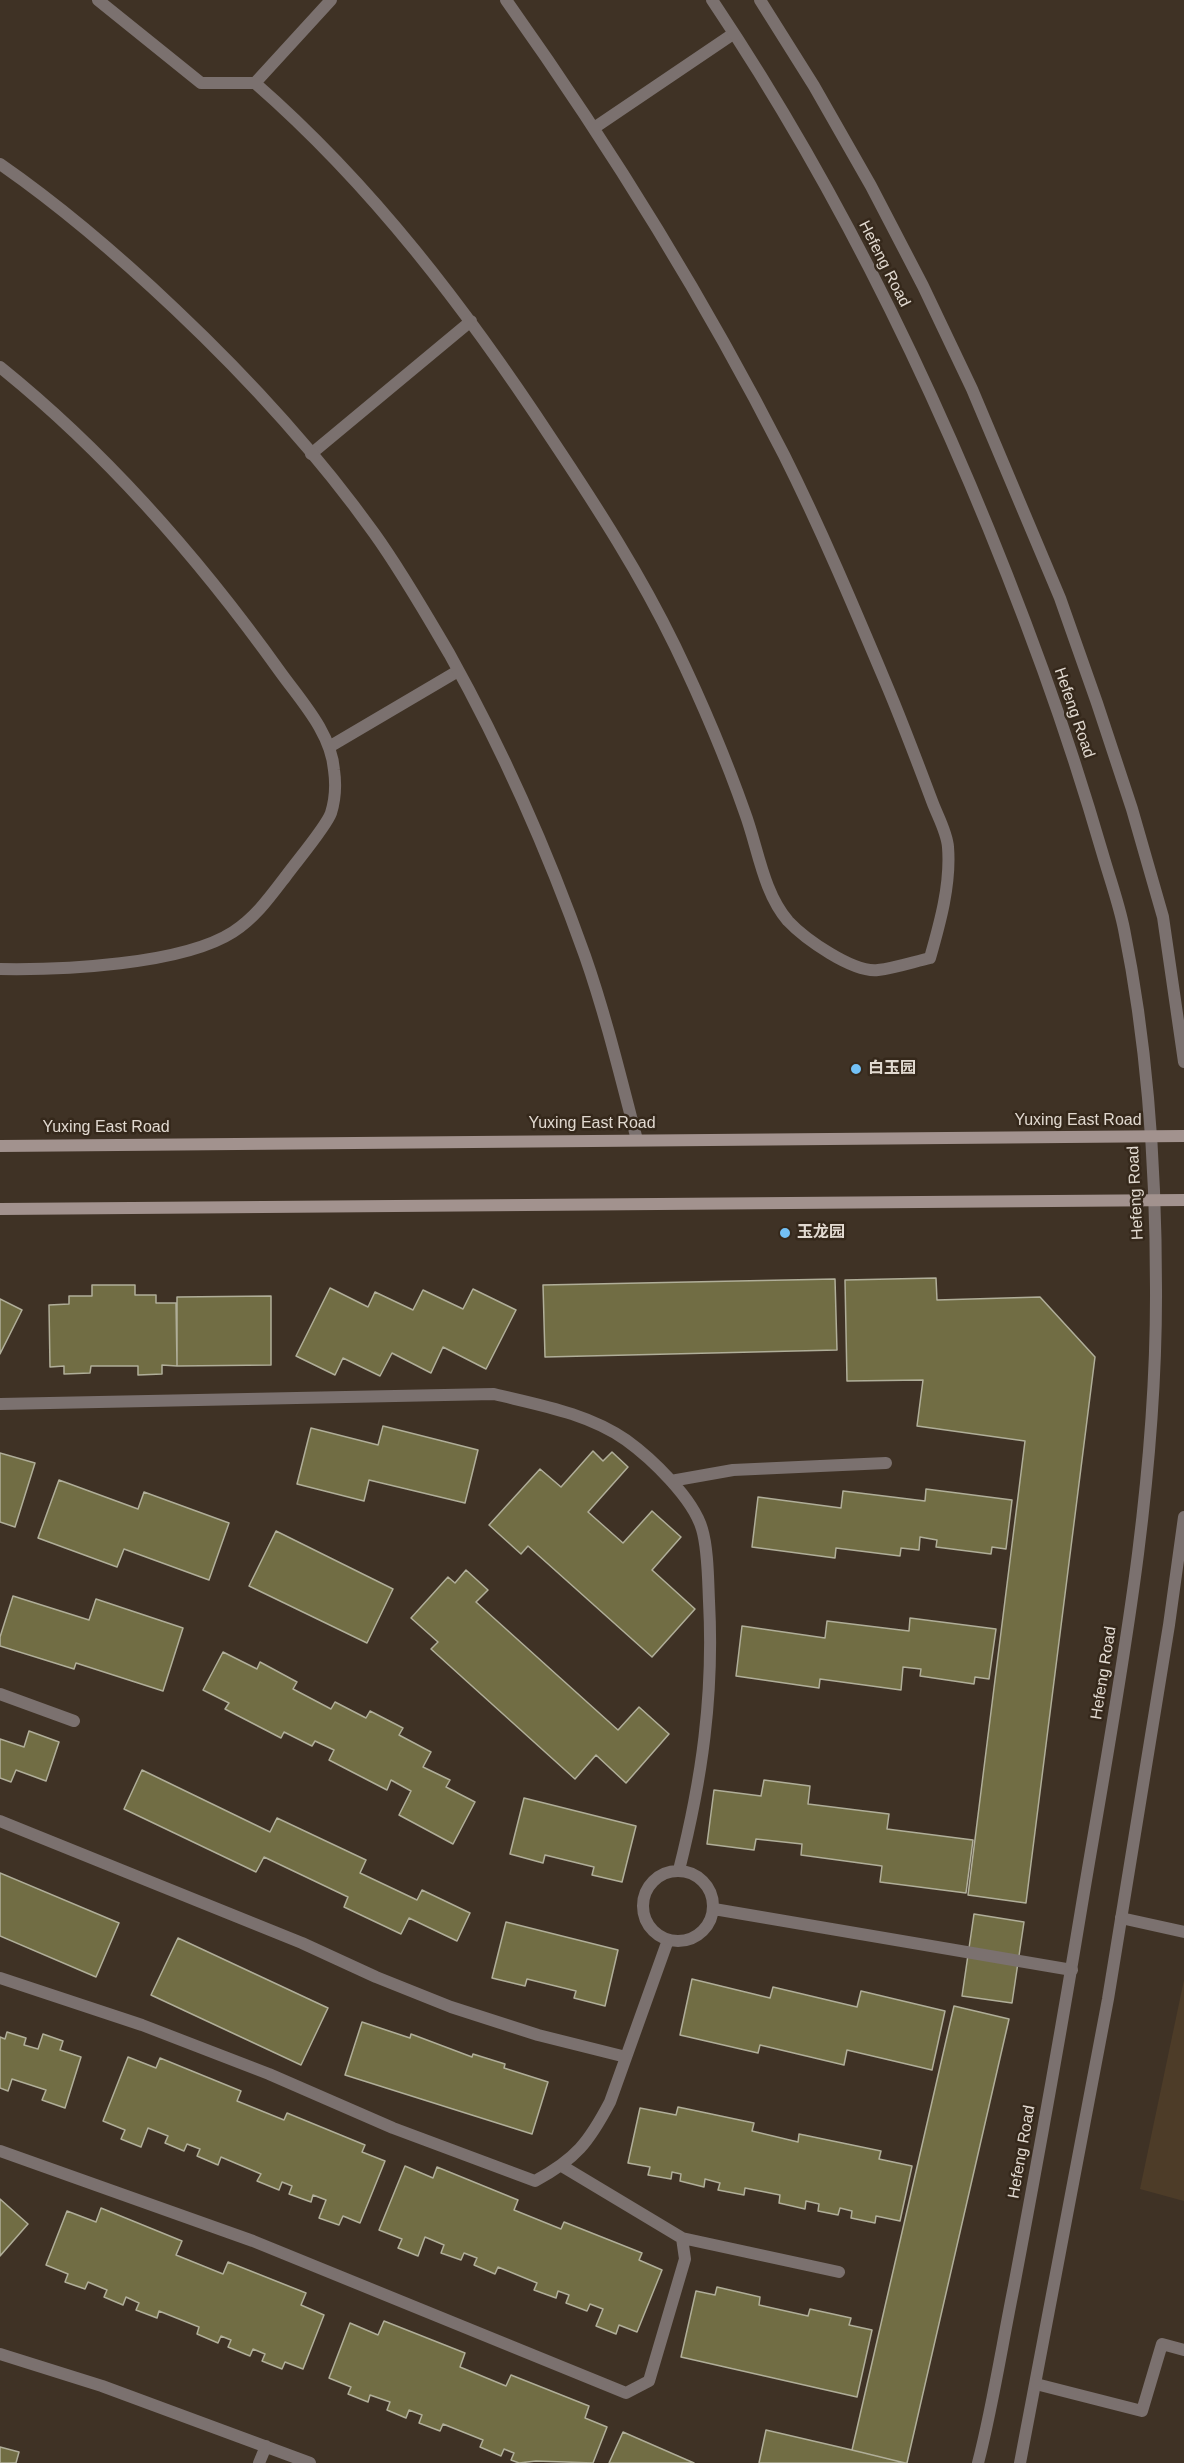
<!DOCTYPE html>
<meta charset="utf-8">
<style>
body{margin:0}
canvas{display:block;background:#3f3225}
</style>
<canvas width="1184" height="2463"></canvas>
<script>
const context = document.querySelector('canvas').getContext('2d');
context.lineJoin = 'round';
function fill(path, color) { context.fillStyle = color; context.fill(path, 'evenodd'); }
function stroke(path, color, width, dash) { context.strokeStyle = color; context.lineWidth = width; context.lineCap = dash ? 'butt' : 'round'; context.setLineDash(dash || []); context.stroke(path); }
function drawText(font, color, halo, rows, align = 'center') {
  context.font = font + ' Arial,"Noto Sans SC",sans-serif'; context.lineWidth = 5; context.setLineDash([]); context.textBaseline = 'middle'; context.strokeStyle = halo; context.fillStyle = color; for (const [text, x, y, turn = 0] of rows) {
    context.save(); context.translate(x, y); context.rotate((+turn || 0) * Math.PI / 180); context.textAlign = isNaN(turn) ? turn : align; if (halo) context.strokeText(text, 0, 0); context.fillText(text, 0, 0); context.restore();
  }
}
const built = new Path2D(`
 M1184 1980V2201L1140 2189Z`);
const building = new Path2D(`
 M936 1278 937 1300 1040 1297 1095 1357 1026 1903 968 1895 1025 1441 917 1426 923 1380 847 1381 845 1280Z
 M835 1279 837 1350 545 1357 543 1285Z
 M92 1285H135V1295H156V1303H176L177 1366 162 1365V1374L138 1375V1366H91L90 1373 64 1374V1366L50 1367 49 1305 69 1304V1296H92Z
 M330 1288 368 1307 375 1292 413 1310 423 1290 463 1309 473 1289 516 1310 486 1369 443 1347 431 1373 392 1353 380 1376 343 1358 335 1375 296 1356Z
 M271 1296V1365L177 1366V1297Z
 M0 1299 22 1310 0 1354Z
 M383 1426 478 1450 465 1503 369 1480 364 1501 297 1484 311 1428 378 1445Z
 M593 1451 603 1461 612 1452 628 1467 588 1512 623 1543 652 1511 681 1537 652 1570 695 1609 652 1657 528 1546 521 1554 489 1525 540 1469 561 1487Z
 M0 1453 35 1463 15 1527 0 1522Z
 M59 1480 138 1509 144 1492 229 1523 209 1580 124 1549 117 1567 38 1538Z
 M926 1489 1012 1500 1006 1549 992 1547 991 1554 936 1547 937 1540 920 1537 919 1550 901 1548 900 1556 836 1548 835 1558 752 1547 758 1497 841 1508 843 1491 925 1501Z
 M276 1531 393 1589 367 1643 249 1586Z
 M466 1570 488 1590 476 1602 618 1730 639 1707 669 1734 626 1783 596 1755 575 1779 431 1649 438 1642 411 1618 448 1577 455 1583Z
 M13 1596 89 1620 96 1599 183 1628 163 1691 76 1663 74 1669 0 1646V1637Z
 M910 1618 996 1629 989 1679 975 1677 974 1684 920 1676 921 1669 903 1667 901 1690 820 1679 819 1688 736 1676 742 1626 825 1638 827 1621 909 1631Z
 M223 1652 257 1669 260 1662 297 1682 293 1689 331 1709 335 1702 366 1718 370 1711 403 1728 399 1735 431 1752 423 1767 450 1780 446 1787 475 1802 453 1844 399 1815 411 1791 391 1780 387 1790 329 1760 334 1750 315 1741 312 1746 284 1732 281 1738 225 1709 229 1703 203 1690Z
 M29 1731 59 1742 46 1781 16 1770 11 1782 0 1778V1739L24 1747Z
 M142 1770 270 1832 277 1818 366 1860 360 1873 417 1900 422 1890 470 1913 457 1941 409 1918 401 1934 344 1907 348 1897 264 1857 256 1872 124 1809Z
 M764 1780 810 1786 808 1804 889 1814 887 1829 973 1840 966 1893 880 1882 882 1866 801 1855 802 1844 756 1839 754 1850 707 1844 714 1790 761 1796Z
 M524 1798 636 1826 622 1882 592 1875 594 1867 545 1855 543 1863 510 1854Z
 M0 1873 119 1923 96 1977 0 1936Z
 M974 1914 1024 1922 1012 2003 962 1996Z
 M506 1922 618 1950 605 2006 574 1998 576 1991 527 1979 525 1986 492 1978Z
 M178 1938 328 2008 301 2065 151 1995Z
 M692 1979 770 1998 773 1987 857 2007 861 1991 945 2011 932 2070 847 2050 844 2065 760 2045 758 2053 680 2035Z
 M954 2006 1009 2019 907 2463H905L852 2450Z
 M362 2022 410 2038 411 2034 472 2057 473 2054 505 2064 504 2068 548 2082 532 2134 345 2075Z
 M7 2032 26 2038 24 2045 38 2049 43 2034 63 2041 60 2050 81 2057 65 2108 42 2100 46 2090 12 2079 8 2091 0 2088V2037L5 2039Z
 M128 2057 156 2068 160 2058 241 2091 237 2101 284 2120 287 2113 365 2145 362 2152 385 2161 360 2223 343 2216 339 2225 319 2218 326 2200 313 2195 311 2202 289 2194 292 2186 282 2182 279 2190 257 2181 261 2174 221 2157 218 2165 197 2156 200 2149 187 2144 184 2151 165 2143 168 2136 148 2128 141 2147 121 2139 125 2130 103 2121Z
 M678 2107 754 2123 752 2131 798 2142 799 2134 881 2151 879 2159 912 2166 900 2221 876 2216 875 2223 851 2218 852 2211 840 2208 838 2215 818 2211 819 2204 806 2201 805 2209 779 2203 780 2195 745 2188 744 2195 718 2190 720 2183 705 2179 704 2187 680 2181 681 2174 672 2172 671 2179 648 2175 650 2167 628 2163 640 2108 676 2115Z
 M405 2166 433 2178 437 2167 518 2200 514 2210 561 2229 564 2222 642 2253 639 2260 662 2270 637 2332 619 2325 616 2334 596 2326 603 2309 590 2304 587 2311 566 2303 569 2295 558 2291 556 2298 534 2290 537 2283 498 2267 495 2274 474 2265 477 2258 464 2253 461 2260 441 2253 444 2245 425 2237 418 2256 398 2248 402 2239 379 2230Z
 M0 2199 28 2224 0 2256Z
 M101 2208 182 2241 176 2255 223 2274 228 2262 306 2293 301 2305 324 2315 303 2369 285 2362 282 2369 262 2361 265 2354 253 2349 250 2356 228 2347 231 2340 221 2336 218 2343 197 2334 199 2327 159 2311 157 2318 136 2310 139 2303 126 2297 123 2305 104 2297 107 2290 88 2282 85 2289 65 2282 68 2274 46 2265 67 2211 96 2222Z
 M717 2287 760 2297 759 2305 808 2316 810 2309 851 2318 849 2325 872 2330 857 2397 681 2357 696 2291 715 2295Z
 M384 2321 465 2353 460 2367 506 2386 511 2375 589 2406 585 2418 607 2427 593 2463 536 2461 519 2463 511 2460 514 2453 504 2449 501 2456 480 2447 483 2440 443 2424 440 2431 419 2423 422 2415 409 2410 406 2418 387 2410 390 2402 370 2395 368 2402 348 2394 351 2387 329 2378 350 2323 378 2335Z
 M766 2430 852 2450 905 2463H759Z
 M623 2432 694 2463H609Z
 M0 2447 19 2452 16 2463H0Z`);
const service = new Path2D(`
 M98 0 201 83H255C373 186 467 310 553 441 597 507 640 574 675 646 701 700 725 756 745 813 758 848 763 892 788 921 805 939 853 973 878 970 895 968 913 962 930 958 940 923 951 884 948 847 947 832 937 815 932 801 917 761 902 721 885 681 853 605 821 529 784 455 703 296 609 145 506 0
 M255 83 331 0
 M594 128 733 34
 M0 367C108 454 201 561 281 673 302 702 331 733 334 770 336 784 335 800 331 813 326 827 296 862 286 876 270 897 255 918 233 932 182 965 61 970 0 969
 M311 454 471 321
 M329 747 458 671
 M0 1404 494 1394C539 1405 587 1413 626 1440 651 1458 693 1498 702 1529 708 1549 708 1579 709 1601 714 1695 702 1779 679 1870
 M671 1481 733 1470 886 1463
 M0 1694 74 1721
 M0 1821 302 1943 376 1977 451 2007 538 2035 626 2057
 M643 1906a35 35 0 1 1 70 0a35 35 0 1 1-70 0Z
 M714 1909 1072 1970
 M1121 1918 1184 1932
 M0 1978 142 2025 269 2074 393 2128 535 2181C576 2159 589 2142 610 2102L668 1940
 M0 2151 253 2241 626 2393 649 2381 685 2259 682 2238
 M562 2166 682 2238 839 2272
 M1036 2384 1142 2411 1162 2344 1184 2350`);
const minor = new Path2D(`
 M0 164C62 207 120 257 175 309 247 377 316 452 374 533 402 572 426 614 450 655 504 752 548 852 585 956 606 1016 621 1079 637 1140
 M0 2354 102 2386 310 2463
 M259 2463 266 2446`);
const tertiary = new Path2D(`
 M712 0C851 207 958 436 1043 670 1065 731 1085 793 1103 855 1110 879 1119 904 1124 929 1148 1047 1156 1169 1156 1289 1157 1496 1116 1700 1082 1904 1061 2032 1038 2159 1014 2286 1002 2345 993 2405 978 2463
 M760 0 814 86 871 186 923 286 972 389 1060 598 1097 703 1132 809 1163 917 1184 1062
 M1020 2463 1108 1999 1169 1625 1184 1517`);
const secondary = new Path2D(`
 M0 1146 1184 1136
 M0 1209 1184 1200`);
const markers = [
 [856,1069,6,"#73c1f6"],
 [785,1233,6,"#73c1f6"]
];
const streetNames = [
 ["Hefeng Road",884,264,63],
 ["Hefeng Road",1074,713,71],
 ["Yuxing East Road",1078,1121],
 ["Yuxing East Road",592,1124],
 ["Yuxing East Road",106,1128],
 ["Hefeng Road",1136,1193,-93],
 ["Hefeng Road",1104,1673,-81],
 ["Hefeng Road",1022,2152,-80]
];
const poiNames = [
 ["白玉园",868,1069],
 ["玉龙园",797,1233]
];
fill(built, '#4d3c28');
fill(building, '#716d44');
stroke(building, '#b0ae99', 1.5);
stroke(service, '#7b716f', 12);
stroke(minor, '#7b716f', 12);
stroke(tertiary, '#7b716f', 12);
stroke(secondary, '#a2928e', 12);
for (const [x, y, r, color] of markers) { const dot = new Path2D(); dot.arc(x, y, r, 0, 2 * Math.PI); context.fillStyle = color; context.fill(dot); stroke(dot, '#35281b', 2); }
drawText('16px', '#e1d9d0', '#35281b', streetNames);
drawText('bold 16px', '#e1d9d0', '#35281b', poiNames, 'left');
</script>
